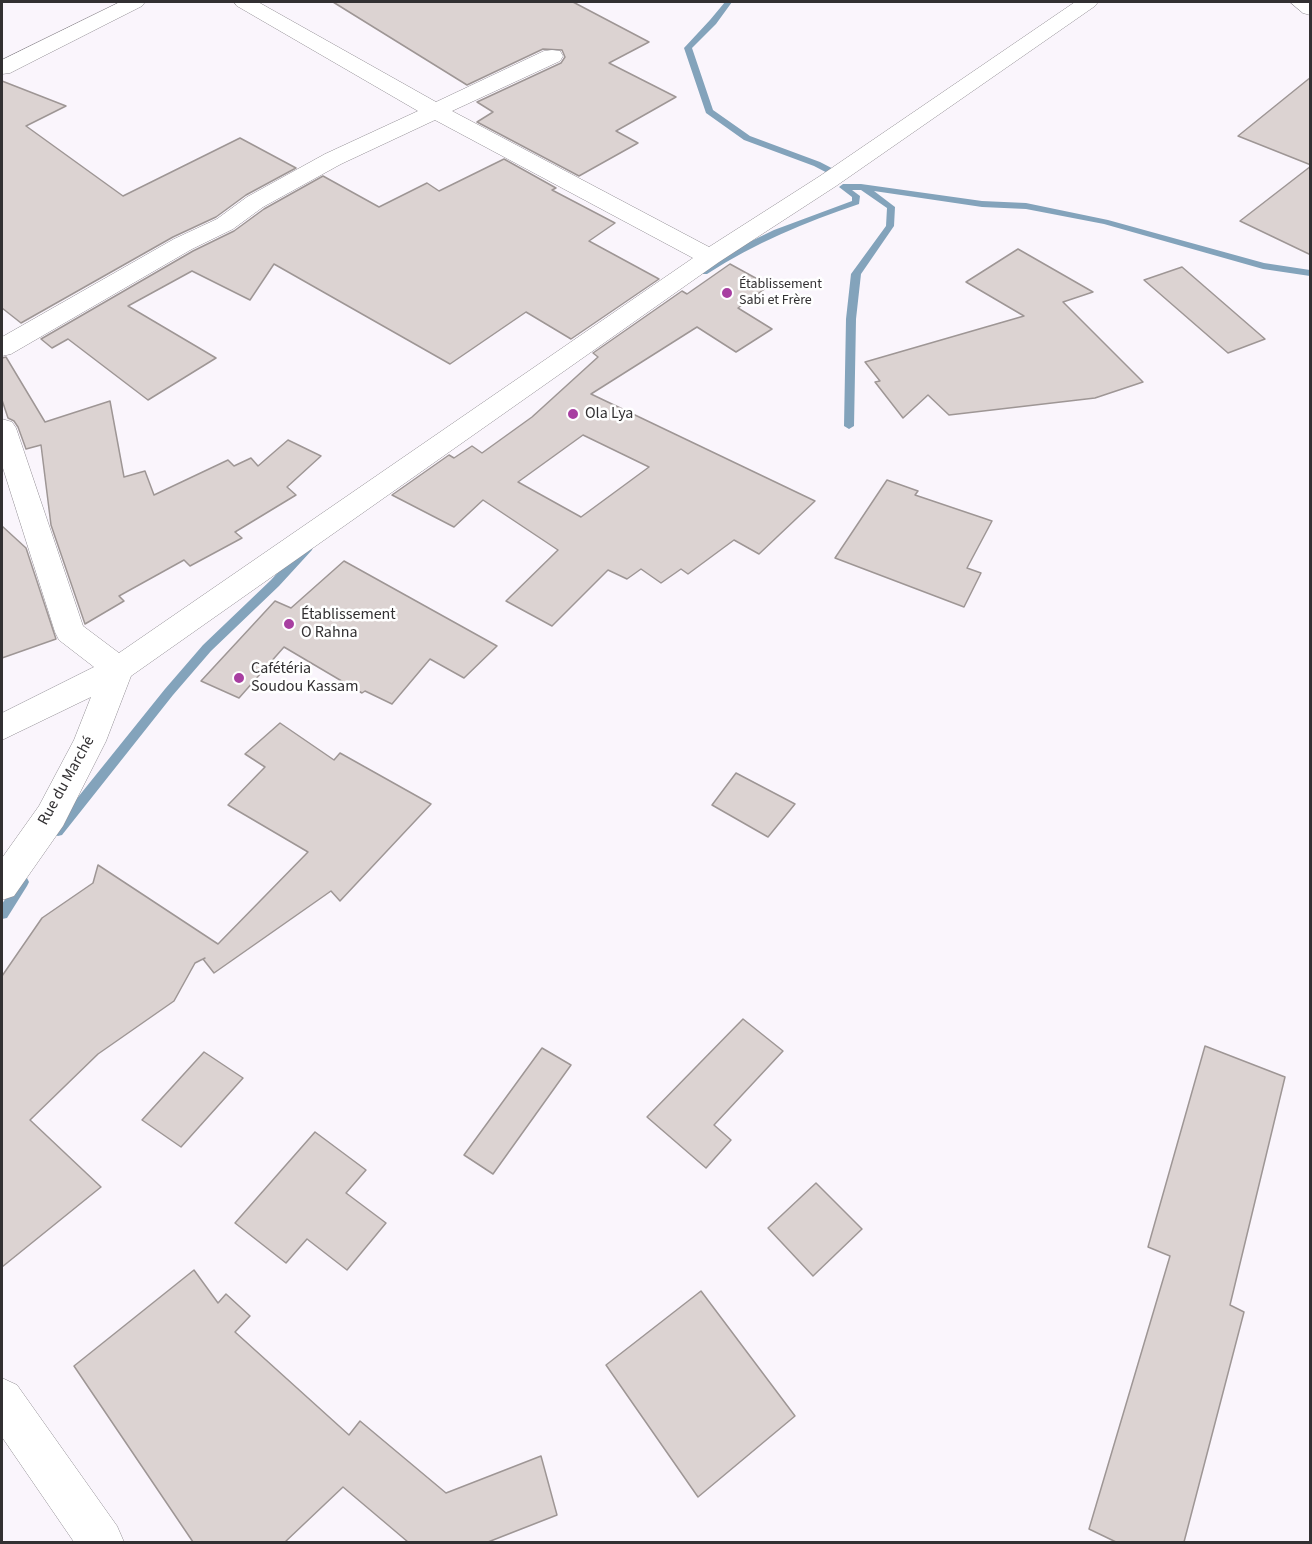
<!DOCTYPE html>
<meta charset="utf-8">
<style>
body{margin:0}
#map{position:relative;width:1312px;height:1544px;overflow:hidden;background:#faf5fc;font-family:"Source Sans 3",sans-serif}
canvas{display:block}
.frame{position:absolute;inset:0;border:3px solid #323032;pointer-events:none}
</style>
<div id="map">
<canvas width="1312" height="1544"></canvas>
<div class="frame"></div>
</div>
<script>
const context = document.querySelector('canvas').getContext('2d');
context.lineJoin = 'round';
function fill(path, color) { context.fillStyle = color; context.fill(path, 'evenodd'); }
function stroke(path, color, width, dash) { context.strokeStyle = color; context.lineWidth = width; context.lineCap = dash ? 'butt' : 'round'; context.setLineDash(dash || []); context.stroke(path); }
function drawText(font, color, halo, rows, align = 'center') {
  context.font = font + ' "Source Sans 3",sans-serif'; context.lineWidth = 5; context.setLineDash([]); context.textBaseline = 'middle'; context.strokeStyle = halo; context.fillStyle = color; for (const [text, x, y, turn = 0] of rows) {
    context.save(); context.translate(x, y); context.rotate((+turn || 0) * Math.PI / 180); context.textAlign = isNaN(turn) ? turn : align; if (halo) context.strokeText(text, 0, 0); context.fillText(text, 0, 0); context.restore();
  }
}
const stream = new Path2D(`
 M725 2H732L716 24 692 48 713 110 750 136 820 162 845 175V179H839L814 166 744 140 706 113 684 48 710 20Z
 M843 184H861L982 201 1026 203 1108 220 1264 263 1310 270V276L1263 269 1104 224 1026 209 982 207 874 191 895 207 894 226 861 274 856 319 854 426 849 429 844 426 846 319 851 274 886 226 887 208 861 190H852L860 196 859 204C805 222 755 243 707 274H701L699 272 737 248 774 230 852 201V197L839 187Z
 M308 543 313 547 312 550 279 586 211 651 173 695 62 835 58 836 54 835 52 831 54 827 165 689 203 645 271 580 304 544Z
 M23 877 27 878 29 882 27 886 7 918 2 919V904L19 878Z`);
const building = new Path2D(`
 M333 2H573L649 42 609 63 676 97 616 131 638 143 579 176 477 122 493 112 477 102 561 63 565 57 562 50 543 49 467 85Z
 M1311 77V165L1238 136Z
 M2 81 66 106 26 126 123 196 240 138 296 168 246 195 216 217 173 237 21 323 2 308Z
 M504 159 556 188 552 190 615 223 589 241 659 279 571 339 526 312 450 364 274 264 250 300 192 271 128 306 216 358 148 400 68 339 52 348 41 339 193 251 234 231 264 209 323 176 379 207 427 183 439 191Z
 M1311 166V255L1240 221Z
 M1018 249 1093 292 1063 302 1143 382 1095 398 949 415 928 395 903 418 875 382 880 381 865 362 1024 316 966 282Z
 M730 264 761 281 757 284 766 288 738 308 772 329 736 352 697 327 591 394 815 501 759 554 734 540 688 574 681 569 661 583 641 569 627 579 608 570 552 626 506 601 558 550 483 500 454 527 392 495 449 455 454 458 472 446 482 453 532 417 598 357 593 353 682 291 687 294ZM583 435 649 467 581 517 518 482Z
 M1182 267 1265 339 1228 353 1144 280Z
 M6 357 45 422 110 401 124 477 145 471 154 495 228 460 234 466 251 458 258 466 288 440 321 456 287 487 296 495 235 532 242 538 190 566 184 560 119 596 124 601 85 624 51 525 41 445 26 449 18 427 14 421 8 418 2 400V358Z
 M887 480 918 491 915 495 992 521 967 568 981 573 964 607 835 558Z
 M2 526 26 548 56 639 2 658Z
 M344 561 497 646 464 678 430 659 392 704 365 691 362 693 284 647 239 698 201 681 275 601 291 608Z
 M280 723 334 760 340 753 431 804 340 901 331 891 214 973 203 959 205 958 195 963 174 1001 98 1054 30 1120 101 1187 2 1267V976L42 918 93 883 98 865 218 944 308 852 228 805 265 767 245 754Z
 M736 773 795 804 768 837 712 805Z
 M743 1019 783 1051 714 1125 731 1140 706 1168 647 1117Z
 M1205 1046 1285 1077 1230 1305 1244 1312 1184 1542H1116L1089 1529 1170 1256 1148 1247Z
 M542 1048 571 1065 493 1174 464 1155Z
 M204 1052 243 1078 181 1147 142 1120Z
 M315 1132 366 1170 346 1193 386 1223 347 1270 307 1239 286 1263 235 1223Z
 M816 1183 862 1229 813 1276 768 1228Z
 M194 1270 218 1303 226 1294 250 1316 235 1332 349 1435 360 1421 446 1493 541 1456 557 1515 488 1542H408L343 1487 285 1542H193L74 1366Z
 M701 1291 795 1416 698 1497 606 1365Z`);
const minor = new Path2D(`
 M120 2H145L142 6 10 73 2 74V60Z
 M234 2H258L436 102 544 51 552 50 560 51 563 56 560 61 452 111 709 247 820 176 1075 2H1098L1095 6 836 186 719 262 131 676 106 741 63 826 14 896 2 900V858L39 806 74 740 91 697 2 740V713L94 667 59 640 55 632 2 465V419L12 422 16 428 83 626 119 653 693 258 435 120 341 164 263 207 233 229 192 249 11 354 2 356V337L174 239 217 219 247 197 325 154 418 111 237 6Z
 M2 1378 17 1385 117 1526 124 1542H74L2 1437Z`);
const trunk = new Path2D(`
 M1290 2H1310V15L1303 13Z`);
const markers = [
 [727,293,6,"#a83fa1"],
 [573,414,6,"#a83fa1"],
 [289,624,6,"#a83fa1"],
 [239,678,6,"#a83fa1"]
];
const farPoinames = [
 ["Établissement",739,285],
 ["Sabi et Frère",739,301]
];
const poiNames = [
 ["Ola Lya",585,414],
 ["Établissement",301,615],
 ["O Rahna",301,633],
 ["Cafétéria",251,669],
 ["Soudou Kassam",251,687]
];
const streetNames = [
 ["Rue du Marché",67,781,-61]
];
fill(stream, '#83a3bb');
fill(building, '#dcd3d2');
stroke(building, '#9e9695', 1.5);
stroke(minor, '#928e94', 1);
stroke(trunk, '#928e94', 1);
fill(minor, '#fff');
fill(trunk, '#fff');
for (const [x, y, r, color] of markers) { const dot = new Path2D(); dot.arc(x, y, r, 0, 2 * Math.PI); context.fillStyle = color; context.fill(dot); stroke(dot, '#fff', 2); }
drawText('14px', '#323032', '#fff', farPoinames, 'left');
drawText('16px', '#323032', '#fff', poiNames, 'left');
drawText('16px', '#323032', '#fff', streetNames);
</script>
